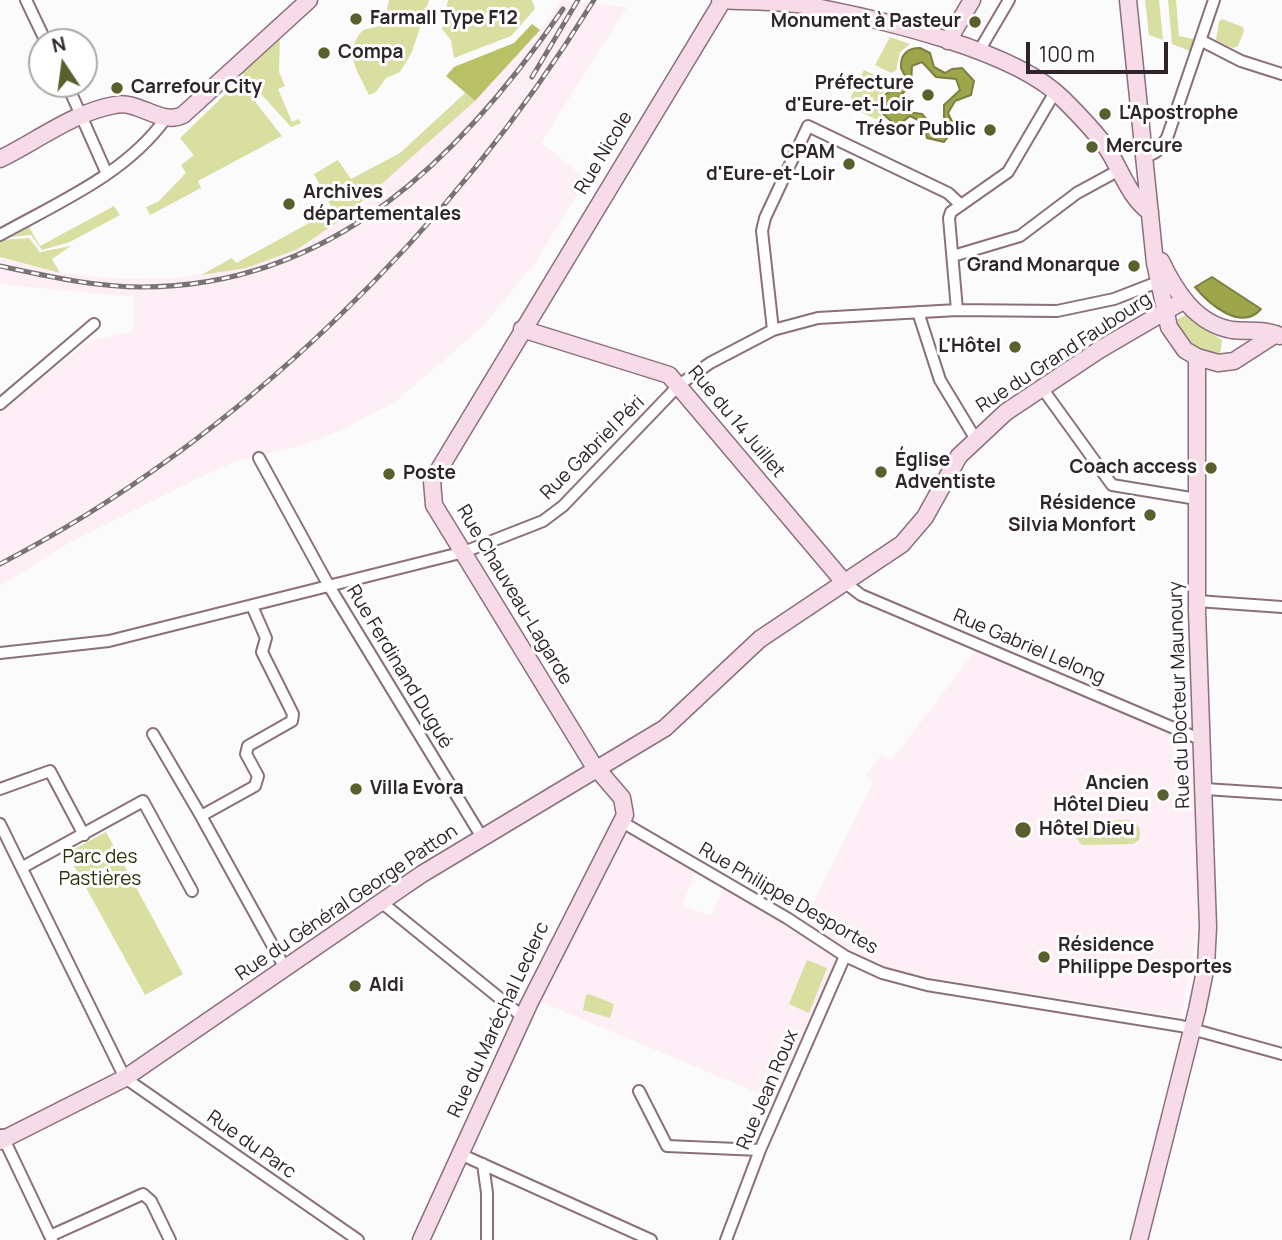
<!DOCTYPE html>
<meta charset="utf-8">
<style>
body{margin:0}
#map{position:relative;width:1282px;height:1240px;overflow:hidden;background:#fbfbfb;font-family:Manrope,sans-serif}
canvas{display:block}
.north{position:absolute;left:28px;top:28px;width:70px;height:70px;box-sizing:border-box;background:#fff;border:2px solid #aca7a9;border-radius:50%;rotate:347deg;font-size:19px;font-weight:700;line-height:28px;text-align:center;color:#2f2429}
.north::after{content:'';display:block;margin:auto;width:24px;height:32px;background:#5b5f2d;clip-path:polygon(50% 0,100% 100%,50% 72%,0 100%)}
.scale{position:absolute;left:1026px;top:42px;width:142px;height:32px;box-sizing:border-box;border:4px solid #2f2429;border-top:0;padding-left:9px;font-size:21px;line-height:24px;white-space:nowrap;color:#2f2429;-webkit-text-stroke:5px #fff;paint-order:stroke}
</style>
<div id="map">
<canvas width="1282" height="1240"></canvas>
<div class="north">N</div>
<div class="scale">100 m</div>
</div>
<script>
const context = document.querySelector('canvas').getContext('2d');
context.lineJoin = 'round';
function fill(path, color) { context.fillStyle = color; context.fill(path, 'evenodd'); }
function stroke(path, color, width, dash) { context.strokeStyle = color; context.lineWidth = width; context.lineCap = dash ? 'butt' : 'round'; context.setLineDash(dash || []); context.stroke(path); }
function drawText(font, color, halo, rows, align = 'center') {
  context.font = font + ' Manrope,sans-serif'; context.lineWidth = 6; context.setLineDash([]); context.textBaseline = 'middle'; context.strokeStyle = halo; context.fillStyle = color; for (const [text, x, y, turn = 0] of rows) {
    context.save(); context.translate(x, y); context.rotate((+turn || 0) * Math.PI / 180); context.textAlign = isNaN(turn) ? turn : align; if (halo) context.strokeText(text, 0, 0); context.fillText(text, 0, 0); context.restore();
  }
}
const built = new Path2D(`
 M561 0 627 7 541 142 586 180 535 263 482 327 396 401 342 430 299 446 236 461 198 478 71 542 0 586V411L88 342 133 331 134 297 0 284V258L60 273 109 278 168 279 246 268 296 250 341 220 475 101 540 30Z
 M975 651 1189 742 1193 748 1198 928 1181 1017 932 978 893 969 855 953 803 923 873 782 866 776 882 754 892 760Z
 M628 833 695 872 682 906 711 916 723 889 832 952 835 962 778 1101 541 1002 575 921 620 835Z`);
const green = new Path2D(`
 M389 0H429L412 52 400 72 386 78 376 92 369 95C358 72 342 52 363 30L384 25Z
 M448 0H532L535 9 511 36 454 58 451 40 442 29Z
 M1145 0H1159L1163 40 1149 35Z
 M1168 0H1176L1179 36 1198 40 1195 53 1172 44Z
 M1222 19 1243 27 1244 31 1238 46 1233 48 1216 40 1219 21Z
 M280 36 279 72 285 86 278 89 292 122 299 119 301 123 291 127 241 72Z
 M890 37 910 44 900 52 896 71 891 73 875 65Z
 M864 70 890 82 876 104 884 123 857 110 851 97Z
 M239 81 282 136 198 181 201 188 150 215 146 207 158 202 186 173 181 165 194 155 180 138Z
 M465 93 475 101 341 220 296 250 246 268 201 275 232 258 236 263 333 210 314 174 338 160 351 179 400 153Z
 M114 206 120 215 70 242 42 250 31 235 11 237 29 227 40 246Z
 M29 238 40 252 71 246 52 259 60 273 0 257V240Z
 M1187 314 1195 323 1222 340 1220 357C1197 352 1187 341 1174 321Z
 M1129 820C1139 823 1142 830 1139 840L1133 844 1082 845 1074 835 1075 827 1083 821Z
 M106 832 183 974 145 995 67 853Z
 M807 960 827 968 809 1013 789 1004Z
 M589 994 614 1004 610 1018 583 1010 586 995Z`);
const forest = new Path2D(`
 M532 24 540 30 475 101 446 76 454 67 514 43Z`);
const water = new Path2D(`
 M920 48 930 53 934 67 945 73 952 69 962 68 974 81 971 95 955 101 948 113 955 128 944 142 927 138 922 122 910 116 901 123H893L880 111 883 96 892 90H901L906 78 901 68C900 55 907 48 920 48ZM922 62 936 77 956 79 960 90 944 105V124L933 127 922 114 900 111 895 101 911 85 912 66Z
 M1212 277 1261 309C1241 332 1209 304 1195 287Z`);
const street = new Path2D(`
 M26 0 46 42
 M1202 41 1241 61 1282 74
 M979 51 1009 0
 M67 84 107 174
 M1144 158 1156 152 1167 138 1214 0
 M0 235C59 202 126 174 166 118
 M953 256 1020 236 1077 193 1121 169
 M957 310 949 218 951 212 1008 172 1055 92
 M918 312 940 380 975 438
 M773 330 762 231 765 218 808 126 948 193 961 205
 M1042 388 1112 485 1197 499
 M0 404 94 324
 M259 458 329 586 483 839
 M844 582 861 595 1202 740
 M1197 601 1282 607
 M252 606 266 638 262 652 293 714 292 721 248 746 246 754 258 776 255 786 201 816 285 968
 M0 653 109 641 464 552 543 521 563 506 679 385 710 363 773 330 818 318 957 310 1057 311 1114 299 1158 282
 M153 734 201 816
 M0 789 50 771 84 835
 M1205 789 1282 794
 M622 822 787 918 845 956 882 973 927 985 1181 1026 1282 1054
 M0 824 125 1078 358 1240
 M23 867 143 801 192 891
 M381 902 523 1017
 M639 1091 667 1146 760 1150
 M2 1135 52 1240
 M460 1154 651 1240
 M483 1164 487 1193V1240
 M50 1236 143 1194 151 1201 170 1240
 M726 1240 760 1150 845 956`);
const secondary = new Path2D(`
 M720 0C750 2 781 1 810 6 879 19 1015 50 1063 99 1078 114 1094 130 1106 147 1120 167 1129 198 1150 212
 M1128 0 1155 263 1169 327 1185 350 1197 357 1218 363 1234 361 1276 334
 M948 41 972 0
 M0 159C37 141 74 112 115 105 140 100 160 126 183 115L309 0
 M1161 261C1175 291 1196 324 1232 330 1249 332 1264 328 1280 336
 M522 329 669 375 844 582
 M0 1141 125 1078 422 874 665 728 760 639 902 544 925 517 959 456 1006 412 1099 350 1183 301
 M421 1240 529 1004 625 815 622 798 592 763 434 505 432 481 723 0
 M1139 1240 1197 1010 1206 966 1208 927 1197 611V357`);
const rail = new Path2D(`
 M532 77 578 0
 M0 266C47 276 94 287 142 287 333 287 462 156 563 9
 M0 564C240 439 453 229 594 0`);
const markers = [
 [356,19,7,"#5b5f2d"],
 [975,22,7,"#5b5f2d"],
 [324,53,7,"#5b5f2d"],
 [117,88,7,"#5b5f2d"],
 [928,95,7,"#5b5f2d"],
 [1105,114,7,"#5b5f2d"],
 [990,130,7,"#5b5f2d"],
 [1092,147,7,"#5b5f2d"],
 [849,164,7,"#5b5f2d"],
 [289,204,7,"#5b5f2d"],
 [1134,266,7,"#5b5f2d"],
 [1015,347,7,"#5b5f2d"],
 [1211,468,7,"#5b5f2d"],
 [881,472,7,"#5b5f2d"],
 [389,474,7,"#5b5f2d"],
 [1150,515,7,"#5b5f2d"],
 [356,789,7,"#5b5f2d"],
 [1163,795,7,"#5b5f2d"],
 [1023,830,9,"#5b5f2d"],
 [1044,957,7,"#5b5f2d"],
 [355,986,7,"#5b5f2d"]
];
const poiNames = [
 ["Farmall Type F12",370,19],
 ["Monument à Pasteur",961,22,"right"],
 ["Compa",338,53],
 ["Préfecture",914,84,"right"],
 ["d'Eure-et-Loir",914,106,"right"],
 ["Carrefour City",131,88],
 ["L'Apostrophe",1119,114],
 ["Trésor Public",976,130,"right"],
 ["Mercure",1106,147],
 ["CPAM",835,153,"right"],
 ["d'Eure-et-Loir",835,175,"right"],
 ["Archives",303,193],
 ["départementales",303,215],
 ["Grand Monarque",1120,266,"right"],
 ["L'Hôtel",1001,347,"right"],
 ["Église",895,461],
 ["Adventiste",895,483],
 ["Coach access",1197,468,"right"],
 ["Poste",403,474],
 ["Résidence",1136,504,"right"],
 ["Silvia Monfort",1136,526,"right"],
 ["Ancien",1149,784,"right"],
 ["Hôtel Dieu",1149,806,"right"],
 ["Villa Evora",370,789],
 ["Hôtel Dieu",1039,830],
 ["Résidence",1058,946],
 ["Philippe Desportes",1058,968],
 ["Aldi",369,986]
];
const streetNames = [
 ["Rue Nicole",604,153,-59],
 ["Rue du Grand Faubourg",1064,353,-33],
 ["Rue du 14 Juillet",736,422,50],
 ["Rue Gabriel Péri",593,448,-45],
 ["Rue Chauveau-Lagarde",514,595,59],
 ["Rue Gabriel Lelong",1029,647,23],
 ["Rue Ferdinand Dugué",399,667,59],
 ["Rue du Docteur Maunoury",1180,695,-92],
 ["Rue Philippe Desportes",788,899,30],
 ["Rue du Général George Patton",347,903,-34],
 ["Rue du Maréchal Leclerc",499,1020,-65],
 ["Rue Jean Roux",768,1090,-67],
 ["Rue du Parc",251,1145,35]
];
const parkNames = [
 ["Parc des",100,858],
 ["Pastières",100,880]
];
fill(built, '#feeef5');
fill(green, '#d8dfa1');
fill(forest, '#b9c167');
fill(water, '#9ea64b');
stroke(water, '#7d7f41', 2);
stroke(street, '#8a707b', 14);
stroke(secondary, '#8a707b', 19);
stroke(street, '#fff', 10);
stroke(secondary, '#f8dbe9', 16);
stroke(rail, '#7a7376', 5);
stroke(rail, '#fff', 2.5, [8]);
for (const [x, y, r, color] of markers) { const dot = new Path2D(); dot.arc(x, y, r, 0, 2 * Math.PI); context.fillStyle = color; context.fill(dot); stroke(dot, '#fff', 2.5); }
drawText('bold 19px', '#2f2429', '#fff', poiNames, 'left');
drawText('19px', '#2f2429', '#fff', streetNames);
drawText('19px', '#2c2f07', '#fff', parkNames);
</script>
